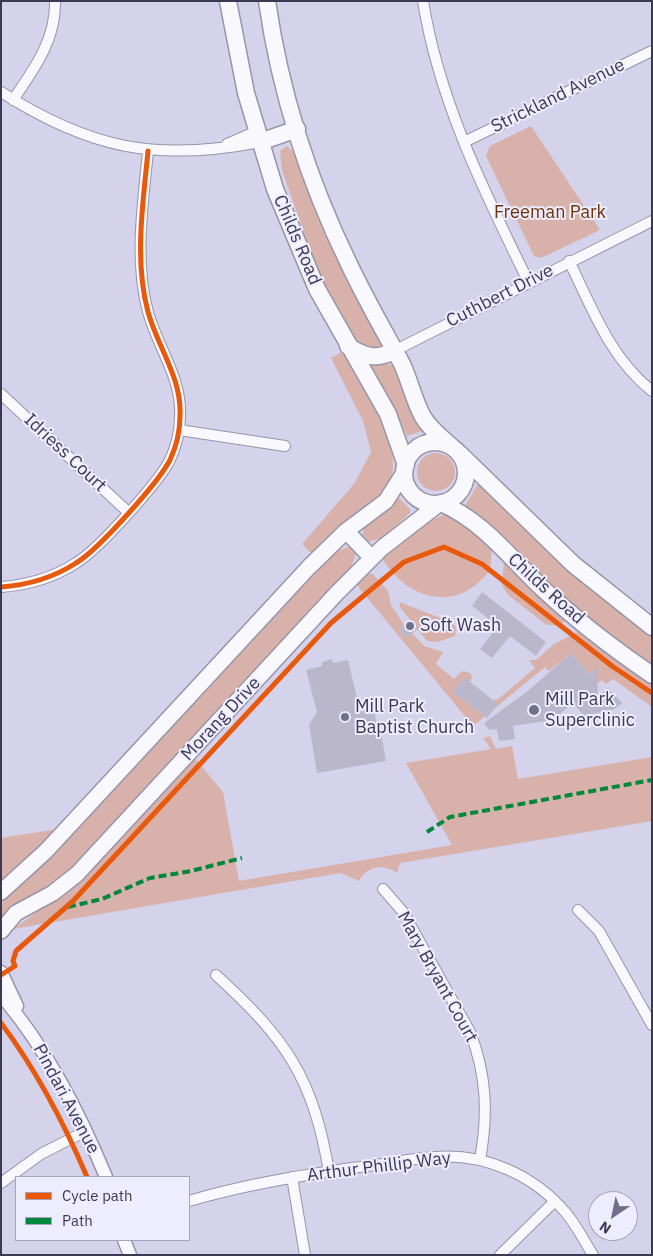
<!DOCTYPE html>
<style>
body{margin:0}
#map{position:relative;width:653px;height:1256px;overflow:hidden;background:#d5d2ec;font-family:"IBM Plex Sans",sans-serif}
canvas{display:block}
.frame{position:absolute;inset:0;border:2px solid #3c3952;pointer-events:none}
.legend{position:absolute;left:15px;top:1176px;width:175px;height:65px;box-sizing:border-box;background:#eeecff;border:1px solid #a7a4ba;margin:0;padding:6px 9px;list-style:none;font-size:15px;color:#3c3952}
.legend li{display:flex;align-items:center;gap:10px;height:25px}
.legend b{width:25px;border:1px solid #a7a4ba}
.north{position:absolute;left:588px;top:1191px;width:50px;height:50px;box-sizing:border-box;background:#eeecff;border:1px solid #a7a4ba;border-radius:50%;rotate:214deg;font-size:14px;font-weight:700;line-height:20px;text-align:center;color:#3c3952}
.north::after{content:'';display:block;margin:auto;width:18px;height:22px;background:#726f88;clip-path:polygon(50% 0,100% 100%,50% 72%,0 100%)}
</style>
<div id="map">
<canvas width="653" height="1256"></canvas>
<div class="frame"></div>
<ul class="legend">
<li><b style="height:6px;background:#e8590c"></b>Cycle path</li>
<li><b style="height:6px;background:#00873e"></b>Path</li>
</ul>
<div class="north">N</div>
</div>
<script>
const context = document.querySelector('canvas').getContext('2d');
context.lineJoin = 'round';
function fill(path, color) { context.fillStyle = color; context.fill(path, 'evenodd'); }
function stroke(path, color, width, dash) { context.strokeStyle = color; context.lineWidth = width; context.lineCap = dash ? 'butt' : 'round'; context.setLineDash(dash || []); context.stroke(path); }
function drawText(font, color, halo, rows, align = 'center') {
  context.font = font + ' "IBM Plex Sans",sans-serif'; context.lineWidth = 4; context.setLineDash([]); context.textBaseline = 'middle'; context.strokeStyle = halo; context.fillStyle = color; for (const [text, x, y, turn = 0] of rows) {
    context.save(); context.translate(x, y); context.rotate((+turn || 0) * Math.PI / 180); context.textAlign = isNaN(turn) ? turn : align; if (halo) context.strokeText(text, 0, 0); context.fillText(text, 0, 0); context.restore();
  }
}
const green = new Path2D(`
 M531 126 600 230 541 258 534 256 486 156 490 146Z
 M287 146 296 154 381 346 378 352 355 342 321 282 282 170 280 151Z
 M344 351C364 385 418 461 380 497 372 504 362 508 354 514 339 526 326 540 312 554L302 544 354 484 371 452 363 421 331 358Z
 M366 361 393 365 422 431 407 436 394 407Z
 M417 472a19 19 0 1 1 38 0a19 19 0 1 1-38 0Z
 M479 482 652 635V667C612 637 572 606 535 572 512 551 491 523 465 506Z
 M399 498 410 509V513L383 538 367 542 362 537 365 524 386 510Z
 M445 515 455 517 492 548C491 555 492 564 489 571 487 575 482 579 479 582 453 607 416 599 394 574 390 569 385 565 383 558 393 544 427 519 445 515Z
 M348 547 353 549 356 554 350 570 79 863 53 885 1 918V901L32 873 285 602 333 553Z
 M504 560 568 620 558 625H547L508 595 502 585Z
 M367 573 373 574 388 591 391 605 404 625 399 629 406 638 412 633 424 646 443 652 436 664 454 679 462 671 470 673 472 677 470 682 464 678 453 692 482 714 495 699 497 700 535 668 529 660H536L554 644 582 630 652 682V707L613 679 606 684 602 680 598 683 594 679 597 673 594 670 589 674 571 653 549 671 545 667 473 726 360 589 356 583Z
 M401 602C413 609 450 619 456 627L455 636 438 642 427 641 399 606Z
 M490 736 496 749 512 746 518 779 652 757V821L400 863 397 873C383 863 367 866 359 881L340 873 13 929 75 885 194 757 223 792 239 881 452 845 406 763 491 749 483 738Z
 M58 829 34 854 1 883V838Z`);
const building = new Path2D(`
 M482 592 546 642 536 656 510 636 492 658 480 649 498 626 472 606Z
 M411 619 419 628 406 638 399 629Z
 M571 653 589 674 597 668 598 697 608 688 622 703 615 709 584 716 573 703 553 720 513 726 515 739 499 741 497 729 489 730 484 723 529 690Z
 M332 659 333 663 348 660 360 711 374 708 376 721H379L386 761 317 773 309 725 317 712 306 670 322 666V662Z
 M464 677 498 704 487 718 453 692Z`);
const minor = new Path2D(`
 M423 1C439 101 484 191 528 281
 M1 92C90 149 157 162 260 142
 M13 100C34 69 56 40 55 1
 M464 142 652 51
 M227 144 257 131
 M569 261C592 308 610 358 652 391
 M394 351 652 221
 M1 394 128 512
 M179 430 285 446
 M1 587C28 585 53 578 76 563 98 550 158 483 170 460 176 447 180 431 180 416 182 378 158 348 148 312 134 260 143 204 148 151
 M383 889 403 912 470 1032C487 1075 488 1115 480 1160
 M578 910 599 931 652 1025
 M216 975C286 1039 313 1077 329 1172
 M292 1177 305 1255
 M1 1183 41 1154 86 1131
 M189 1201C243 1185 297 1176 352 1168 380 1165 408 1159 435 1157 485 1153 534 1175 566 1213 577 1226 584 1241 593 1255
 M500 1255 555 1201`);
const tertiary = new Path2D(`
 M1 972 17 1006
 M1 995C47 1049 79 1112 106 1177
 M124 1240 130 1255`);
const secondary = new Path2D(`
 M346 531 372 558
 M1 892 46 851 309 567 346 531 386 501 405 471
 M1 931 16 913 53 893 77 874 336 594 382 548 440 503`);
const primary = new Path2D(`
 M228 1 246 93 275 189 317 289 388 414 406 465
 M267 1C280 91 309 182 349 264 365 298 384 331 402 364 410 381 414 401 423 417 430 429 442 438 452 447
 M260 142 297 129
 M348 346C365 357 376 360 394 351
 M404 473a31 31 0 1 1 62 0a31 31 0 1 1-62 0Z
 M460 454 573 564 652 627
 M441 503C483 521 510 558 543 589 576 620 614 649 652 675`);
const quiet = new Path2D(`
 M427 832 450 817 652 780
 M68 907 102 899 150 878 191 871 242 858`);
const cycleway = new Path2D(`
 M1 587C28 585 53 578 76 563 98 550 158 483 170 460 176 447 180 431 180 416 182 378 158 348 148 312 134 260 143 204 148 151
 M1 975 15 966 13 961 16 951 73 901 331 623 404 562 444 547 482 564 612 666 652 693
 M1 1023C37 1071 64 1123 87 1177`);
const markers = [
 [410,626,5,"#726f88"],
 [534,710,6,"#726f88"],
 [345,717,5,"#726f88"]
];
const streetNames = [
 ["Strickland Avenue",558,96,-26],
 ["Childs Road",297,240,67],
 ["Cuthbert Drive",500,296,-27],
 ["Idriess Court",65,453,43],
 ["Childs Road",546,589,42],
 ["Morang Drive",221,719,-47],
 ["Mary Bryant Court",437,977,61],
 ["Pindari Avenue",66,1099,62],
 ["Arthur Phillip Way",379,1167,-7]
];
const parkNames = [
 ["Freeman Park",550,213]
];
const poiNames = [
 ["Soft Wash",420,626],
 ["Mill Park",545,700],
 ["Superclinic",545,721],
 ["Mill Park",355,707],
 ["Baptist Church",355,728]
];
fill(green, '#d8b2aa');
fill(building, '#bab7cd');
stroke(minor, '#9794aa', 12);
stroke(tertiary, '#9794aa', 15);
stroke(secondary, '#9794aa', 18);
stroke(primary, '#9794aa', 19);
stroke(minor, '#f9f8fc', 10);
stroke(tertiary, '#f9f8fc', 12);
stroke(secondary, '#f9f8fc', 15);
stroke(primary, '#f9f8fc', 16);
stroke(quiet, '#00873e', 4, [8, 4]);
stroke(cycleway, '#e8590c', 5);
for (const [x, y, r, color] of markers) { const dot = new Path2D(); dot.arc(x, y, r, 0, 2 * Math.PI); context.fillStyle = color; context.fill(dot); stroke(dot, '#eeecff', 2); }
drawText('18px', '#3c3952', '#eeecff', streetNames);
drawText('18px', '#6c3106', '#eeecff', parkNames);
drawText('18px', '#3c3952', '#eeecff', poiNames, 'left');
</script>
